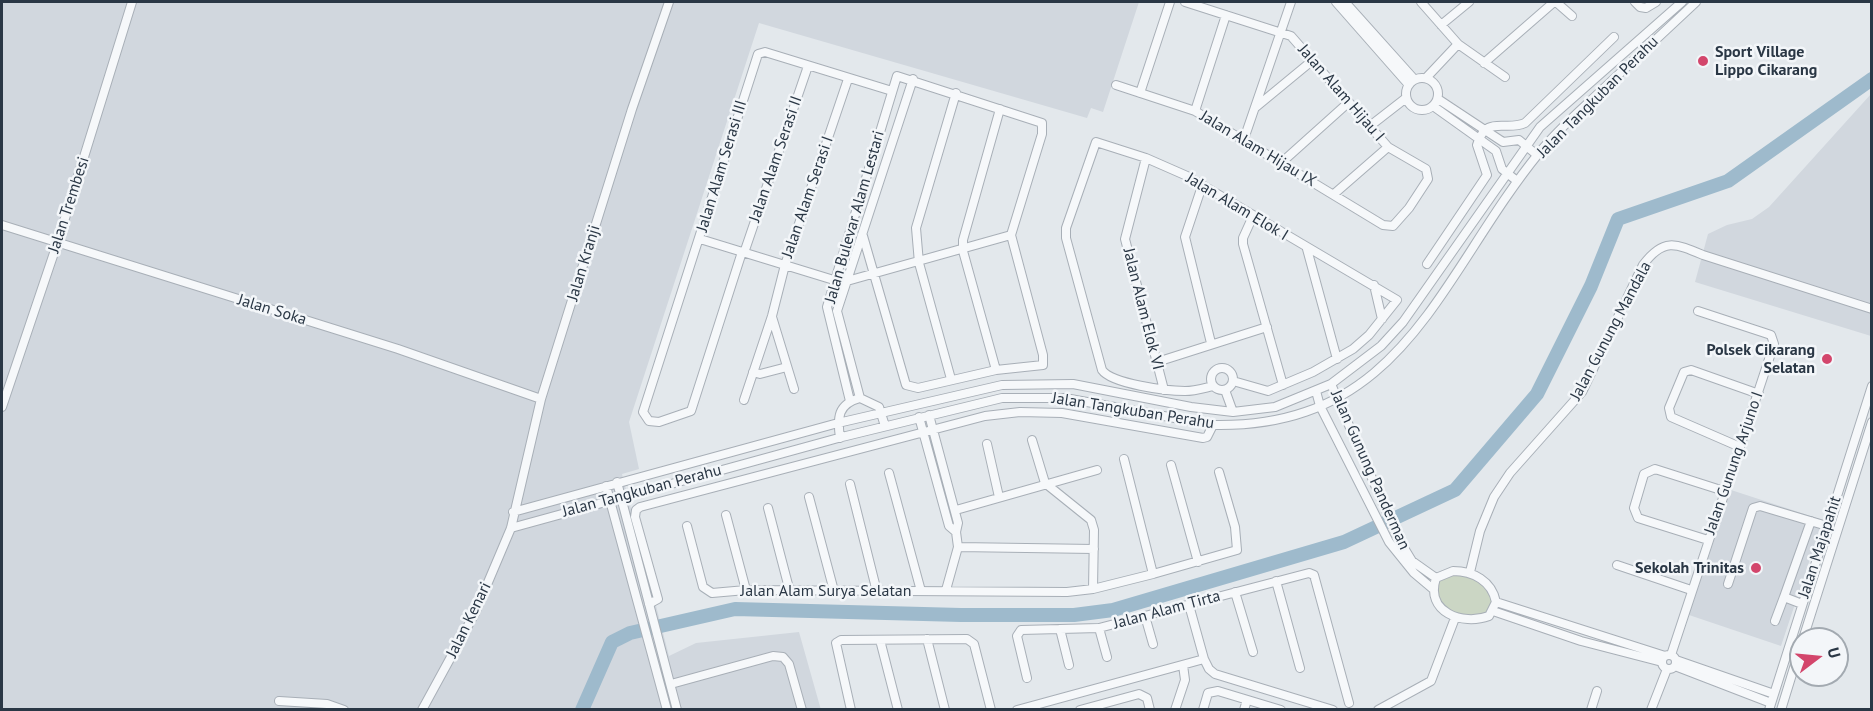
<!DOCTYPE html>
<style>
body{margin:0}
#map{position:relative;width:1873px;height:711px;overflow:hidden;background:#e3e8ec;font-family:"PT Sans",sans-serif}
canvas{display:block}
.frame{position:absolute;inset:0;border:3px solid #2a3745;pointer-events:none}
.north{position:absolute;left:1789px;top:627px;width:60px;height:60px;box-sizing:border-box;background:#f3f6f9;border:2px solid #a3aab1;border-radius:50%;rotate:74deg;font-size:16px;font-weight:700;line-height:24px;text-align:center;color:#2a3745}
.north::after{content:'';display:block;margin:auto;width:21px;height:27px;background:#d3466c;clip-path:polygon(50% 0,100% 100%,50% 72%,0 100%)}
</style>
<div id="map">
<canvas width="1873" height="711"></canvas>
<div class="frame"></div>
<div class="north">U</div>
</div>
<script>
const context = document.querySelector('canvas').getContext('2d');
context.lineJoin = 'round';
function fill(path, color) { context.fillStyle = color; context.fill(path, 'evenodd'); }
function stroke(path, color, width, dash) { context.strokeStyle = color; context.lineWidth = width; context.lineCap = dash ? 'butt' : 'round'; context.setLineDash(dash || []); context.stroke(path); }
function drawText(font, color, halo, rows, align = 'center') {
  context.font = font + ' "PT Sans",sans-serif'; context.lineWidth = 5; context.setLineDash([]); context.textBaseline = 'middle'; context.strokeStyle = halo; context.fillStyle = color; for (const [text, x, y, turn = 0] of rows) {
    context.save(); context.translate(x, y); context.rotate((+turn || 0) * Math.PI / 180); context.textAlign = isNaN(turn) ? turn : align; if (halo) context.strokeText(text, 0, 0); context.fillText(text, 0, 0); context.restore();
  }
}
const built = new Path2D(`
 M2 2H1139L1103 112 1091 108 1087 118 759 23 629 422 639 469 622 474 669 656 696 643 799 632 821 710 2 709Z
 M1871 94V336L1695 282 1708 234 1727 225 1752 219 1769 207Z
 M1731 490 1823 520 1781 646 1689 615Z`);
const green = new Path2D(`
 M1452 572C1470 574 1485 580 1494 597L1487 615 1455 617 1436 600V579Z`);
const river = new Path2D(`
 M582 710 612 642 630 633 735 609 961 615H1074L1113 610 1344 542 1455 490 1537 394 1591 286 1618 219 1728 181 1872 79`);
const minor = new Path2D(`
 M1336 2 1409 85
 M1345 2 1414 79
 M1421 2 1458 44 1505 77
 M1556 2 1572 16
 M1635 2 1640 7 1646 8 1656 2
 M1441 25 1469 2
 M1484 63 1554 2
 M1406 94a16 16 0 1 1 32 0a16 16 0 1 1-32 0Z
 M1426 78 1458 44
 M1116 85 1195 111 1383 225 1393 226 1409 208 1428 179 1426 169 1388 147 1291 36 1185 2
 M1140 93 1170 2
 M1438 99 1503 142 1519 140 1537 155
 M1433 106 1496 151 1502 169 1517 181
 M1256 107 1313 60
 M1195 111 1226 15
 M1370 126 1406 98
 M1243 142 1291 2
 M1146 158 1125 239 1164 390
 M1281 163 1349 102
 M1202 186 1185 237 1211 343
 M1334 194 1388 147
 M1253 216 1243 238V244L1283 385
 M2 225 398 349 541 399
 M700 239 837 281H847L1011 235
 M1307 249 1337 359
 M742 252 691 411 659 422 649 421 643 412 758 54 765 52 892 91
 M744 253 808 66
 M1427 264 1487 175 1477 145C1486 114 1505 132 1525 123L1614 37
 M1374 285 1382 319
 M772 317 794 389
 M1157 362 1267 327
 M1211 379a11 11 0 1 1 22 0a11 11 0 1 1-22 0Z
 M996 370 963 251V240L1000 109
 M753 372 760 374 787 367
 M951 379 919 263 916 228 956 93
 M1331 384 1398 538 1412 561 1436 578
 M1213 386C1204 388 1195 391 1185 391 1167 391 1112 384 1102 370L1066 238V228L1096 142 1146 158 1187 176 1397 300 1369 335 1353 349 1313 372 1268 391 1233 381
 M1225 390 1233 412
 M1316 391 1320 406 1389 542 1414 573 1433 589
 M860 398 837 311 913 79
 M744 400 772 316 785 265 848 79
 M850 401 827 307 897 76 1042 123V134L1011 235 1043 355V365L996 370 918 388 906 385 863 236
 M2 407 57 244 132 2
 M929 415 958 523 956 532 958 547 946 590
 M919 417 949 526 956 532
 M840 438C837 417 838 404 860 398L879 407 885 426
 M1032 440 1045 483 1091 520 1094 530 1093 589
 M987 444 999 497
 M1740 447 1671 417 1669 408 1684 372 1691 370 1759 394
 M1124 459 1153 574
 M1171 465 1198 562
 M889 473 921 591
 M617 482 677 710
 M850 484 877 592
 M606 486 667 710
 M809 497 834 591
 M768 508 790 592
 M956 510 1097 470
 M513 512 838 423 1002 385 1073 384 1191 407 1233 412 1275 407 1331 384 1381 346 1403 322 1540 127 1682 2
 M726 515 746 590
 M687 526 703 587 712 593 746 590 1067 592 1093 589 1153 574 1237 550 1235 527 1219 472
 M511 528 842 437 1002 398H1065L1213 425C1404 429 1439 276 1539 153 1558 129 1581 110 1603 89 1634 60 1665 31 1696 2
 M1708 540 1638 518 1634 508 1644 474 1655 469 1724 491
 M958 547 1094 549
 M1617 565 1691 590
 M1453 571C1473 571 1492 581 1496 602L1489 616C1462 626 1425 612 1436 578Z
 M1470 572 1480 531 1494 497 1510 473 1582 392 1643 265C1663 238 1675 243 1703 255L1872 309
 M1276 581 1300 668
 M1728 584 1753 508 1760 506 1827 526
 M1235 592 1253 652
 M1784 597 1811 521
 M1496 602 1665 656
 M649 604 658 599 635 517 636 510 640 507 985 416 1020 412 1062 413 1203 438 1207 437 1213 425
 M1189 605 1204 659
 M1493 611 1581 641 1662 662
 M1145 616 1153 644
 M1775 621 1784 597 1802 604
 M1099 628 1107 657
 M1060 629 1069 665
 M927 639 945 710
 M1803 639 1872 422
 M880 640 898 710
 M1662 662a7 7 0 1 1 14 0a7 7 0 1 1-14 0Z
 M1671 655 1774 344 1771 335 1698 311
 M1676 660 1774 694
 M1675 666 1771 703
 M1027 678 1017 636 1021 630 1099 628 1309 573 1314 575 1349 703
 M671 684 773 656 783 657 789 664 802 710
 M279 701 327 704 344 710
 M422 710 475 613 511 528 541 399 632 109 669 2
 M851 710 836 643 841 640 967 639 974 644 991 710
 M1017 710 1204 659 1209 669 1215 674 1333 710
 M1080 710 1139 694 1147 698 1150 710
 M1175 710 1185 680 1183 665
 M1203 710 1208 693 1218 691 1281 710
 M1244 710 1247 700
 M1378 710 1431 681 1455 618
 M1591 710 1597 691
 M1651 710 1667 669
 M1769 710 1872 386
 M1781 710 1801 645`);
const markers = [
 [1703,61,6,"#d3466c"],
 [1827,359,6,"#d3466c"],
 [1756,568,6,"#d3466c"]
];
const poiNames = [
 ["Sport Village",1715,52,"left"],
 ["Lippo Cikarang",1715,70,"left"],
 ["Polsek Cikarang",1815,350],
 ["Selatan",1815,368],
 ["Sekolah Trinitas",1744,568]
];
const streetNames = [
 ["Jalan Alam Hijau I",1341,93,49],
 ["Jalan Tangkuban Perahu",1598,97,-45],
 ["Jalan Alam Hijau IX",1258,149,31],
 ["Jalan Alam Serasi II",776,159,-71],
 ["Jalan Alam Serasi III",722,166,-73],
 ["Jalan Alam Serasi I",808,197,-71],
 ["Jalan Trembesi",69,205,-72],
 ["Jalan Alam Elok I",1237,207,31],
 ["Jalan Bulevar Alam Lestari",855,217,-74],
 ["Jalan Kranji",584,263,-73],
 ["Jalan Alam Elok VI",1143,309,76],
 ["Jalan Soka",272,310,17],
 ["Jalan Gunung Mandala",1611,331,-62],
 ["Jalan Tangkuban Perahu",1133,411,9],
 ["Jalan Gunung Arjuno I",1734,463,-71],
 ["Jalan Gunung Panderman",1370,470,66],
 ["Jalan Tangkuban Perahu",642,491,-15],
 ["Jalan Majapahit",1820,547,-72],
 ["Jalan Alam Surya Selatan",826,591],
 ["Jalan Alam Tirta",1167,610,-15],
 ["Jalan Kenari",469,620,-64]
];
fill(built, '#d1d7de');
fill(green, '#cbd6c4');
stroke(river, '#9ebacc', 14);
stroke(minor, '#a8afb7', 10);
stroke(minor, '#f6f8fa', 8);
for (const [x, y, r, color] of markers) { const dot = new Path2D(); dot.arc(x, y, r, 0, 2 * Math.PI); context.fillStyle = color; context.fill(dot); stroke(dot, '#f3f6f9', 2); }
drawText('bold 16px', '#2a3745', '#f3f6f9', poiNames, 'right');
drawText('16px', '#2a3745', '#f3f6f9', streetNames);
</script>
